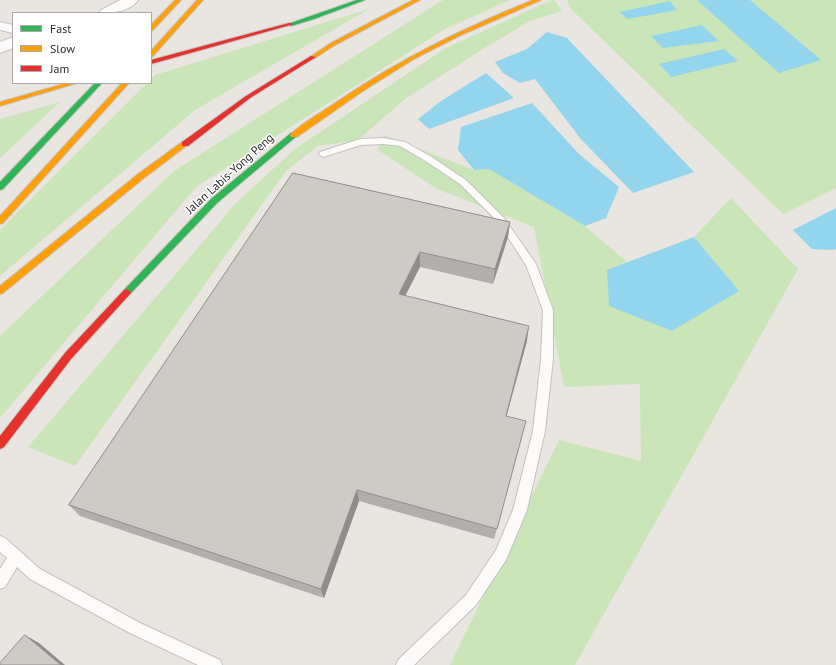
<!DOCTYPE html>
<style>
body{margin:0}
#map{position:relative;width:836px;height:665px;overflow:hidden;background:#e9e5e0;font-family:"PT Sans",sans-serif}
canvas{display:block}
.legend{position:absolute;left:12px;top:12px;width:140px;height:72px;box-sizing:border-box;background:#fff;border:1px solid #aaa;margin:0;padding:5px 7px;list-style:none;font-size:12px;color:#2b2b2b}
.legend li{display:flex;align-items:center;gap:8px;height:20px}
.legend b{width:20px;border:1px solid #aaa}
</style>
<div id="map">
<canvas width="836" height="665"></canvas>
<ul class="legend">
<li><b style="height:5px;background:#30b455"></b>Fast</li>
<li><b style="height:5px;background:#ff9f0a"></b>Slow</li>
<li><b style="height:5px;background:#e5322d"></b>Jam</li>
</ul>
</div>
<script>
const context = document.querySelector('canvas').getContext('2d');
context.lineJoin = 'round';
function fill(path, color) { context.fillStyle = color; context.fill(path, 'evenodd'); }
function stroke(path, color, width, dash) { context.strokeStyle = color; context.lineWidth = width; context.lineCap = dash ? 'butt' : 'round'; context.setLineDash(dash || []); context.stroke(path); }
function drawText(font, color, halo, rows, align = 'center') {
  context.font = font + ' "PT Sans",sans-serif'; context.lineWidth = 3; context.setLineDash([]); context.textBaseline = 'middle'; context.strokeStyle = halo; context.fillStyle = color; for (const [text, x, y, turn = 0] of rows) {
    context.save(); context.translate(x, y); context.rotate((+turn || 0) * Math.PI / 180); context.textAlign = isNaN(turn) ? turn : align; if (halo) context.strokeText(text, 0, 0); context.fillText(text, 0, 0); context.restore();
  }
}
const green = new Path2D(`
 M443 0H510L445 29 196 187 0 418V336L174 171Z
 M552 0H554L562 11 530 21 486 47 405 99 358 140 318 146 286 171 75 466 28 447 237 202 295 149 446 48Z
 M567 0H836V188L783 214 570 8Z
 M369 9 195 110 0 276V230L147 83H151V79L155 75Z
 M60 102 0 158V119Z
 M384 135 474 170 489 169 585 226 627 262 607 270 739 291 694 237 731 198 798 269 575 665H450L559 440 641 461 640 384 564 387 534 227 437 189 378 150Z`);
const water = new Path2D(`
 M697 0H750L821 60 779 73Z
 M670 1 677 10 628 19 619 12Z
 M702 25 719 41 663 48 651 36Z
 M547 32 567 38 694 172 633 193 580 138 535 79 520 83 503 73 495 62 527 49Z
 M724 49 738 61 671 77 659 64Z
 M486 73 514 98 429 129 418 119 441 101Z
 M532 103 579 154 619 187 606 218 585 226 489 169 474 170 458 150 461 127Z
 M836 208V249L833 250 812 249 793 230Z
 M694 237 739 291 672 331 609 306 607 270Z`);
const lane = new Path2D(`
 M383 138 405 142 430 156 466 180 504 218 536 264 553 310V359L545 431 527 510 506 560 476 605 414 665H396L398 660 466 595 496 550 513 510 533 431 541 359 543 310 526 265 498 222 460 184 424 160 400 146 383 144 361 145 323 157 319 154 320 152 360 139Z
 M0 536 5 538 40 569 140 623 220 660 222 665H198L130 633 30 579 17 567 5 587 0 589V569L7 558 0 552Z`);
const street = new Path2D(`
 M120 0H138C130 12 112 13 99 13L101 10Z
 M0 22 13 25V33L0 30Z
 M13 37V48L0 53V42Z`);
const fast = new Path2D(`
 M357 0H365L314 19 291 26 288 24Z
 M95 83H102L3 189 0 190V182Z
 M291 133H297L298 135 217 203 130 294H124L123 292 124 290 211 199Z`);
const slow = new Path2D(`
 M175 0H181L153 30 151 31V25Z
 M197 0H203L153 56 151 57V51Z
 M413 0H420L335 45 315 58 310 57 331 43Z
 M533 0H541L459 36 414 59 363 91 297 137H291L290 135C300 124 322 112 335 103 400 59 461 29 533 0Z
 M67 83H77L0 106V102Z
 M122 83H129L3 223 0 224V216Z
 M182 142H185L189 144 144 178 3 293 0 294V286L138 174Z`);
const jam = new Path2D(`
 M289 23 294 24 151 64V60Z
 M311 56 316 57 250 98 188 146H182V142L246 96Z
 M127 289 131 292 130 294 71 359 4 447 0 449V436L65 353 124 290Z`);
const wall = new Path2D(`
 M293 173 510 222 508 237 493 284 420 267 405 296 527 341 506 417 523 433 494 539 359 501 324 598 80 516 69 505Z`);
const shadedWall = new Path2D(`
 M510 222 508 237 493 284 495 269Z
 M420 252V267L399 308V294Z
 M529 326 527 341 503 429 506 416Z
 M357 490 359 501 324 598 321 589Z
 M25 635 39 643 65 665H61Z`);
const building = new Path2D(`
 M293 173 510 222 495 269 420 252 399 294 529 326 506 416 526 421 497 529 357 490 321 589 69 505Z
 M25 635 61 665H0V663Z`);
const streetNames = [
 ["Jalan Labis-Yong Peng",230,174,-42]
];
fill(green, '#cae5b8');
fill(water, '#92d5ed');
stroke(lane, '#c3c1c2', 2);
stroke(street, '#c3c1c2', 2);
stroke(fast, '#c5c3c1', 2);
stroke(slow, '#c5c3c1', 2);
stroke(jam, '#c5c3c1', 2);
fill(lane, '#fcfbfa');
fill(street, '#fcfbfa');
fill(fast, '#30b455');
fill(slow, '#ff9f0a');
fill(jam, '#e5322d');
fill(wall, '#b1afab');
fill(shadedWall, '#908e8b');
fill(building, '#cecbc7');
stroke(building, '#908e8b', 1);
drawText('12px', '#2b2b2b', '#fff', streetNames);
</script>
